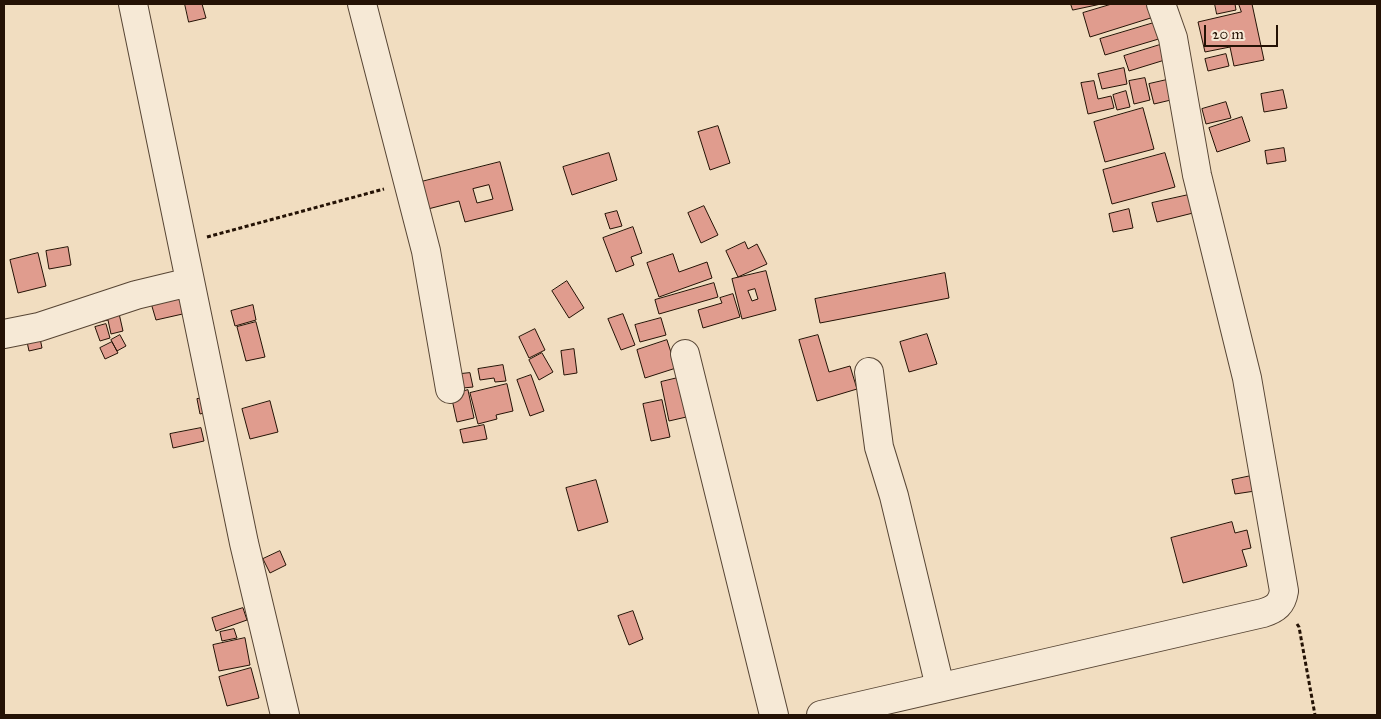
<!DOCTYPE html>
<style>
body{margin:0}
#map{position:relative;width:1381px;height:719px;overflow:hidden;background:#f1ddc0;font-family:"IM FELL Great Primer",serif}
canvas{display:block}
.frame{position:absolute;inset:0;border:5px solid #241205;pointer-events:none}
.scale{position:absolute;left:1204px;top:25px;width:74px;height:22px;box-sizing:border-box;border:2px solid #241205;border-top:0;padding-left:6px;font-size:15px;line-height:18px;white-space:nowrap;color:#241205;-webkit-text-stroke:4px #f6e9d6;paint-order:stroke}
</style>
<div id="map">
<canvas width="1381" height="719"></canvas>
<div class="frame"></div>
<div class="scale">20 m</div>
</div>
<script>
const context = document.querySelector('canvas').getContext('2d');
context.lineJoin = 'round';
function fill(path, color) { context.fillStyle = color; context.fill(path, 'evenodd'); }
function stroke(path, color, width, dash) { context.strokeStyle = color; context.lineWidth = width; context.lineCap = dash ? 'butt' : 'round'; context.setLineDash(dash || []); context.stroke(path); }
const building = new Path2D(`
 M185 4H202L206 18 189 22Z
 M1071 4H1101L1073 10Z
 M1112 4H1153L1157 16 1090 37 1083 13Z
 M1215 4H1235L1236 10 1217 14Z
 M1239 4H1252L1264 60 1234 66 1230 47 1205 52 1198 22 1241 12Z
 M1157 22 1162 38 1105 55 1100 39Z
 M1163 44 1168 59 1129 71 1124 56Z
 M1226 54 1229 66 1208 71 1205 59Z
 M1124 68 1127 84 1102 89 1098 74Z
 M1145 78 1150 100 1134 104 1129 81Z
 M1171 79 1175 99 1154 104 1149 84Z
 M1094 81 1098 99 1111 96 1114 108 1088 114 1081 83Z
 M1283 90 1287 108 1264 112 1261 94Z
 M1126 91 1130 107 1117 110 1113 95Z
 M1226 102 1231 118 1206 124 1202 109Z
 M1143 108 1154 149 1105 162 1094 122Z
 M1242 117 1250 141 1217 152 1209 128Z
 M718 126 730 163 710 170 698 132Z
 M1284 148 1286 161 1267 164 1265 151Z
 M609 153 617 180 572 195 563 167Z
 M1165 153 1175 187 1112 204 1103 170Z
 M500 162 513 210 465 222 459 201 428 209 421 182ZM489 185 493 199 477 203 473 189Z
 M1193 194 1197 212 1157 222 1152 203Z
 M704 206 718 235 701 243 688 213Z
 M1129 209 1133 228 1113 232 1109 214Z
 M617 211 622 226 610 229 605 214Z
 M633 227 642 253 631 257 634 265 616 272 603 238Z
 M745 242 748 249 757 244 767 264 738 277 726 251Z
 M68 247 71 265 49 269 46 251Z
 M38 253 46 286 18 293 10 260Z
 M673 254 679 272 707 262 712 278 659 297 647 263Z
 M766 271 776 310 742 319 732 279ZM755 289 758 299 752 301 748 291Z
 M945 273 949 298 820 323 815 299Z
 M567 281 584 308 569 318 552 291Z
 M714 283 718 297 659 314 655 300Z
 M733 294 740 317 703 328 698 310 722 303 720 298Z
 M183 295 187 313 156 320 151 303Z
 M253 305 256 320 235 326 231 311Z
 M118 309 123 331 111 334 108 320 91 324 89 316Z
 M623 314 635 345 621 350 608 319Z
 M661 318 666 335 640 342 635 325Z
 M256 322 265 357 246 361 237 327Z
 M106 324 110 338 100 341 95 327Z
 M535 329 545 350 529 358 519 337Z
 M39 333 42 348 29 351 26 337Z
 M927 334 937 364 909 372 900 342Z
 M120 335 126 346 117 351 111 340Z
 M818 335 829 372 850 366 857 389 817 401 799 340Z
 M667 340 676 368 645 378 637 350Z
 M112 342 118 353 105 359 100 348Z
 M574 349 577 373 564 375 561 351Z
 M542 353 553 372 539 380 529 360Z
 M503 365 506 381 495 382 494 378 480 380 478 369Z
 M470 373 473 387 453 389 451 375Z
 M531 375 544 411 530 416 517 380Z
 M686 376 695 415 669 421 661 382Z
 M507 384 513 411 496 415 497 419 478 424 470 393Z
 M468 390 474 418 457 422 451 395Z
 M209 397 212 411 200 414 197 399Z
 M662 400 670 437 651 441 643 404Z
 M270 401 278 432 250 439 242 409Z
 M484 425 487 439 463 443 460 430Z
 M201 428 204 441 173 448 170 434Z
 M1251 476 1255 491 1235 494 1232 480Z
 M596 480 608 522 578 531 566 488Z
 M1232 522 1235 533 1247 530 1251 548 1242 550 1247 566 1183 583 1171 538Z
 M280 551 286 565 270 573 263 559Z
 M243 608 247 620 216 631 212 618Z
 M633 611 643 639 629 645 618 616Z
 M234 629 237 638 222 641 220 632Z
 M245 638 250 665 219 671 213 645Z
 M251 668 259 698 227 706 219 677Z`);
const path = new Path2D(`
 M207 237 384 189
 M1297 624 1299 627 1315 715`);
const minor = new Path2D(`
 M133 4 244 543 285 715
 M362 4 426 251 450 389
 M4 334 39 327 136 295 190 282
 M685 354 774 715
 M869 372 879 447 894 496 940 687
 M821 715 1263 613C1276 609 1282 604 1284 591L1247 378 1197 175 1173 38 1161 4`);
fill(building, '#e09c8e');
stroke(building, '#241205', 1);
stroke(minor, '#574534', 30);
stroke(path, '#241205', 3, [4, 2.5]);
stroke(minor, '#f6e9d6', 28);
</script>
